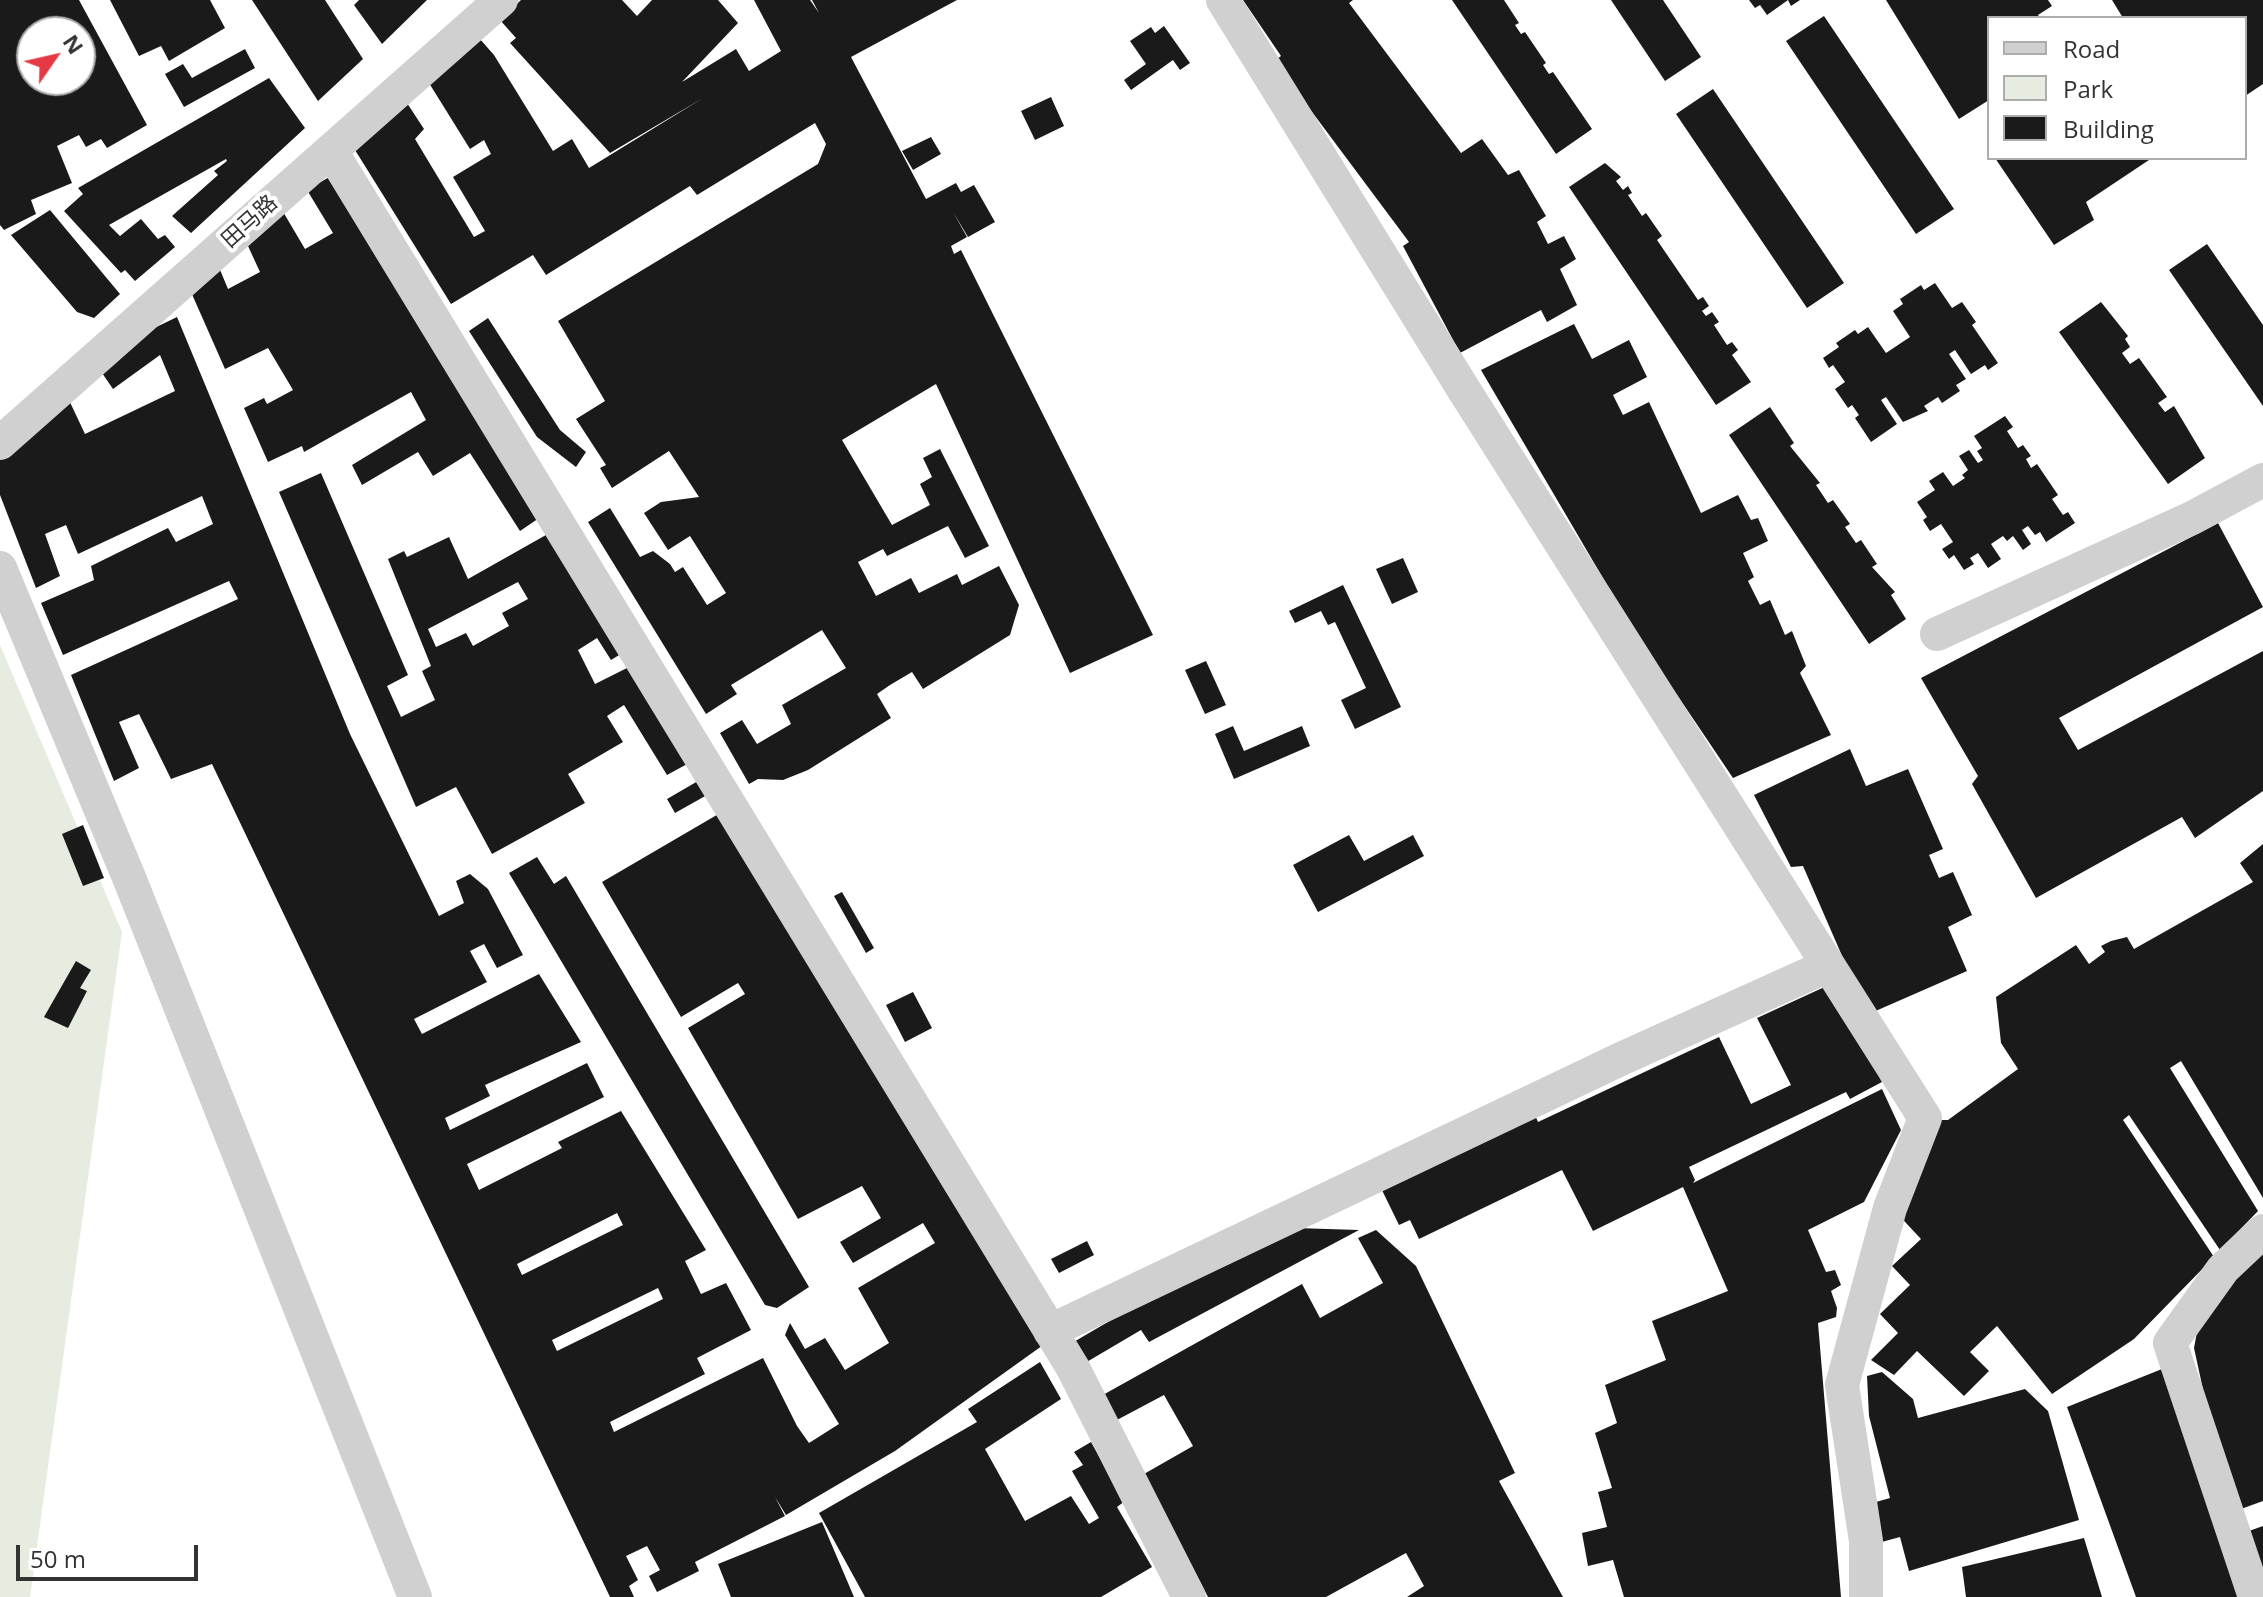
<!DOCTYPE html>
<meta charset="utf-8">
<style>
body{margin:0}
#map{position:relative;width:2263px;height:1597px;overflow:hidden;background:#fff;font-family:"Open Sans",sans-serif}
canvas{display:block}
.legend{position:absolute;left:1987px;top:16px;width:260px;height:144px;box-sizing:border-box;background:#fff;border:2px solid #adadad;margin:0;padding:10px 14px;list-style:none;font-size:24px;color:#333}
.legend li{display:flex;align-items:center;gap:16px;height:40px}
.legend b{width:40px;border:2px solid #adadad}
.north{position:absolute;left:16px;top:16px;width:80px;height:80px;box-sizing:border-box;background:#fff;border:2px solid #adadad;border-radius:50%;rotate:56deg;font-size:22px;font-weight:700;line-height:32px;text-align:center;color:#333}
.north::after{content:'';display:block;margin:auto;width:28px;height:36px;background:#e63946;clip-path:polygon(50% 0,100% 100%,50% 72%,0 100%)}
.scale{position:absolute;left:16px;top:1545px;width:182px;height:36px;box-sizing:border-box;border:4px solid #333;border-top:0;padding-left:10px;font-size:24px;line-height:28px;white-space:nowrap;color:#333;-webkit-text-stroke:6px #fff;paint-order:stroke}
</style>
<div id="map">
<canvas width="2263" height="1597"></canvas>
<ul class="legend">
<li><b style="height:10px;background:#d0d0d0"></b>Road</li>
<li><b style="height:22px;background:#e6ecdf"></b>Park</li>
<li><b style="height:22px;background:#1a1a1a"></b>Building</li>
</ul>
<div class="north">N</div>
<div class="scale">50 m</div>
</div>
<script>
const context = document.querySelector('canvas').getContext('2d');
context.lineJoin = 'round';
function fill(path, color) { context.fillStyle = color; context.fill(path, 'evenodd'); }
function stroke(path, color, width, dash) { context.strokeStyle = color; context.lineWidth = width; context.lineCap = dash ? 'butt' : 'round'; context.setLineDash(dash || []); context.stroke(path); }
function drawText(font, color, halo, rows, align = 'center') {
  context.font = font + ' "Open Sans","Noto Sans SC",sans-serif'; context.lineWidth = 8; context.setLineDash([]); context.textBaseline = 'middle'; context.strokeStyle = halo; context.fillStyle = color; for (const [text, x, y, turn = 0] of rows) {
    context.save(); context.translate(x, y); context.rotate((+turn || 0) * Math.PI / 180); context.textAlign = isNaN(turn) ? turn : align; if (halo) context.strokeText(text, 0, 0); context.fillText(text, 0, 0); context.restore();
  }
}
const green = new Path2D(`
 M0 645 122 932 30 1597H0Z`);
const building = new Path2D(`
 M0 0H79L147 125 107 148 101 139 86 147 79 135 57 146 72 183 31 200 36 214 4 230 0 225ZM32 32H80V80H32Z
 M110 0H210L225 28 169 61 161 46 139 56Z
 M252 0H325L363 59 318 101Z
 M359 0H427L382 44 354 5Z
 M521 0H622L637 16 652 0H718L738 23 682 82 736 49 749 71 781 51 754 0H810L819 13 812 0H957L851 57 926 199 956 183 961 192 974 185 995 222 968 237 953 212 967 237 951 246 954 254 961 250 1153 635 1070 673 936 384 842 440 892 525 930 505 920 484 932 477 923 458 940 449 989 546 965 558 948 526 887 556 883 549 858 562 876 596 911 578 919 593 957 574 962 585 999 566 1019 605 1010 635 923 689 912 672 890 685 877 694 891 718 808 770 783 780 758 779 749 784 720 733 742 720 757 744 791 724 782 705 846 668 822 630 731 685 737 694 706 714 588 522 610 508 640 557 653 551 670 564 675 572 683 567 707 605 726 593 690 536 668 550 644 513 661 502 699 497 669 451 612 488 600 468 606 465 576 419 605 401 558 321 818 164 826 144 815 123 697 195 690 186 546 275 533 255 451 304 355 150 407 103 424 129 415 139 474 237 485 231 453 177 491 154 484 140 470 149 429 83 479 38 494 55 553 151 572 139 589 168 703 98 610 153 510 43 516 38 500 20Z
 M1243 0H1353L1349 3 1461 153 1482 139 1508 175 1519 170 1546 216 1537 222 1548 244 1564 236 1576 259 1560 269 1577 305 1547 322 1541 310 1460 353 1403 246 1409 242 1274 61 1281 56Z
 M1452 0H1504L1519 23 1515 25 1521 34 1525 32 1546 63 1543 65 1549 74 1553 72 1592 129 1556 154Z
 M1611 0H1663L1701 57 1665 81Z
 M1749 0H1800L1791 6 1788 0 1767 15 1760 5 1755 8Z
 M1886 0H2048L2052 6 2038 15 2040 18H1989V100L1959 119Z
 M2112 0H2263V84L2245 96V18H2123Z
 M1824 16 1954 209 1916 234 1786 41Z
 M1164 26 1190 63 1180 70 1173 60 1131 90 1124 80 1146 64 1130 41 1151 27 1155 33Z
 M245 49 255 68 184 107 165 74 183 64 192 78Z
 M269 78 305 128 191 233 172 216 218 175 214 171 227 161 226 159 109 225 120 236 141 219 158 239 165 235 175 247 135 281 125 270 121 273 64 211 83 194 78 188Z
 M1713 89 1844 283 1807 308 1676 114Z
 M1051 97 1064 126 1035 140 1021 111Z
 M931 137 941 154 913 170 902 151Z
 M1995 158 2043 160 2152 158 2086 202 2094 220 2054 245Z
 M1605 163 1621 177 1616 181 1623 190 1628 186 1632 193 1628 195 1642 216 1646 213 1662 236 1657 240 1698 300 1703 297 1709 306 1702 311 1706 316 1712 312 1719 322 1714 325 1727 345 1732 342 1738 350 1732 355 1751 382 1716 405 1569 187Z
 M331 176 545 514 520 531 470 453 433 476 418 452 362 485 352 465 426 420 411 392 304 452 302 446 268 462 244 408 264 398 267 404 293 390 268 348 225 369 191 292 218 265 228 289 260 272 248 246 282 210 305 249 333 233 307 190Z
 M50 210 120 294 94 318 77 312 11 235Z
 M2207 244 2263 325V406L2169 270Z
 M1935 283 1952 308 1962 302 1976 322 1972 325 1998 363 1988 370 1985 365 1971 374 1955 350 1949 354 1966 379 1956 385 1960 391 1942 403 1938 397 1924 406 1928 411 1903 422 1886 397 1881 400 1897 424 1871 442 1855 418 1859 415 1852 405 1848 408 1835 389 1845 382 1833 365 1829 368 1823 358 1839 347 1836 343 1855 330 1858 334 1868 327 1886 353 1910 337 1893 311 1903 304 1900 299 1921 285 1924 290Z
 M2101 302 2128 336 2125 339 2130 347 2122 353 2130 364 2139 358 2167 397 2158 403 2165 412 2174 406 2205 458 2168 484 2059 332Z
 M177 317 350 734 439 916 464 903 456 881 470 874 488 889 523 955 497 968 484 944 470 951 487 982 414 1019 422 1034 539 974 581 1042 485 1085 490 1096 445 1118 450 1130 587 1063 604 1097 467 1164 479 1190 562 1148 558 1142 621 1111 706 1250 685 1261 701 1294 726 1283 751 1330 697 1358 705 1374 610 1422 614 1432 763 1358 797 1426 809 1443 839 1424 785 1335 790 1323 805 1349 825 1338 845 1370 889 1343 858 1288 935 1243 923 1223 853 1263 840 1242 881 1218 862 1186 798 1219 688 1028 745 994 738 983 681 1017 602 882 727 809 1046 1343 895 1451 786 1515 775 1497 785 1516 695 1562 699 1571 657 1592 649 1576 660 1570 647 1546 626 1556 638 1580 629 1586 634 1597H610L212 764 171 779 139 714 119 722 139 768 114 781 71 675 238 599 229 581 63 655 41 603 94 580 91 566 168 528 176 542 213 524 202 496 78 554 66 525 45 534 60 576 36 588 0 495V458L68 398 85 434 175 391 160 355 113 389 100 370 144 333ZM617 1213 623 1225 522 1275 517 1264ZM658 1288 663 1299 557 1351 552 1340Z
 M488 318 560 430 586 452 576 467 537 437 469 331Z
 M1574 324 1592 359 1629 340 1647 377 1613 395 1623 415 1649 402 1701 513 1738 495 1751 520 1758 518 1768 541 1743 553 1754 577 1748 581 1760 605 1770 600 1785 635 1792 631 1806 666 1800 673 1831 735 1733 778 1634 631 1481 370Z
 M1770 407 1794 443 1790 446 1820 483 1816 485 1828 503 1833 500 1850 524 1845 527 1856 543 1861 540 1877 564 1872 567 1895 592 1891 595 1906 619 1869 644 1729 435Z
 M2005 416 2013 427 2007 431 2018 448 2023 445 2031 456 2026 459 2031 468 2037 464 2058 495 2052 499 2063 515 2068 512 2075 523 2046 542 2040 532 2035 535 2028 526 2022 530 2031 544 2023 550 2013 536 2007 541 2003 536 1991 544 2001 559 1988 568 1978 553 1970 558 1974 564 1964 570 1954 555 1949 559 1942 549 1953 542 1941 524 1930 531 1923 520 1927 517 1917 502 1935 490 1929 481 1943 472 1953 486 1965 478 1962 475 1968 470 1959 456 1969 450 1978 463 1983 460 1977 451 1982 448 1974 436Z
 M321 473 408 675 387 686 401 717 435 700 422 671 431 666 388 559 404 551 407 557 449 537 468 579 553 531 624 652 611 660 597 638 578 650 595 684 631 666 689 763 667 775 624 705 607 716 623 742 568 774 585 803 492 854 456 787 416 807 279 492ZM518 582 528 599 502 613 509 626 473 646 466 633 436 647 428 629Z
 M2218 523 2263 607 2059 718 2078 750 2263 651V791L2195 838 2182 817 2036 898 1972 784 1978 776 1921 678Z
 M1403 558 1418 592 1392 604 1376 569Z
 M1343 585 1401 707 1355 729 1341 700 1366 688 1335 622 1328 625 1321 611 1295 623 1289 611Z
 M1206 661 1226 705 1205 714 1185 670Z
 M1233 726 1244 751 1302 726 1310 746 1234 779 1215 734Z
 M1850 749 1866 786 1908 769 1943 849 1929 855 1939 878 1953 872 1972 915 1948 927 1967 971 1871 1013 1856 988 1803 866 1791 867 1754 795Z
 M698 781 707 795 675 813 667 799Z
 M83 825 104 878 83 886 62 834Z
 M1349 835 1364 861 1413 835 1424 856 1318 912 1293 865Z
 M2263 844V1198L2181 1061 2170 1068 2258 1211 2220 1250 2129 1115 2123 1120 2214 1257 2134 1339 2052 1394 1997 1326 1970 1352 1989 1371 1964 1396 1917 1351 1894 1375 1871 1360 1898 1333 1880 1314 1910 1285 1892 1266 1921 1239 1892 1208 1936 1120H1948L2018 1069 2001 1043 1996 997 2076 945 2089 964 2105 952 2101 946 2111 941 2127 937 2134 949 2253 882 2240 863Z
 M537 857 554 884 566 876 809 1287 777 1308 765 1305 509 873Z
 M842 892 874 948 866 953 834 896Z
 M76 961 91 970 80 988 87 991 68 1028 44 1017Z
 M1831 984 1882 1082 1850 1099 1846 1092 1689 1167 1695 1180 1693 1183 1882 1089 1901 1130 1864 1202 1808 1230 1826 1272 1835 1270 1841 1285 1831 1291 1837 1308 1836 1317 1818 1323 1841 1597H1624L1613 1560 1588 1566 1582 1533 1607 1527 1598 1492 1612 1488 1595 1433 1617 1423 1605 1385 1666 1360 1652 1321 1728 1291 1683 1187 1593 1231 1562 1170 1419 1239 1410 1220 1399 1225 1379 1184 1535 1115 1538 1122 1719 1037 1751 1104 1791 1085 1757 1018Z
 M913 992 932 1028 905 1042 886 1005Z
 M1296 1228 1359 1230 1149 1342 1141 1330 1085 1363 1072 1343 1234 1248Z
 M1376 1230 1416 1266 1515 1473 1499 1481 1563 1597H1407L1424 1586 1406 1553 1326 1597H1208L1144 1474 1193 1446 1164 1395 1115 1421 1101 1396 1302 1284 1320 1318 1383 1283 1358 1238Z
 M1087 1241 1094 1255 1059 1273 1051 1259Z
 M2263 1241V1501L2241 1509 2209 1417 2194 1348 2197 1332Z
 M1040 1362 1061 1399 985 1449 1025 1521 1071 1496 1089 1524 1099 1518 1072 1471 1083 1465 1074 1452 1091 1442 1125 1501 1117 1507 1152 1567 1101 1597H865L819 1513 977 1422 968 1409Z
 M2172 1365 2246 1597H2136L2067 1407Z
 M1882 1372 1913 1399 1918 1418 2025 1389 2048 1411 2079 1520 1909 1571 1900 1537 1878 1543 1869 1504 1890 1498 1869 1416 1867 1376Z
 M822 1522 854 1597H731L718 1564Z
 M2263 1526V1570L2249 1531Z
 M2084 1538 2102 1597H1966L1962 1567Z`);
const minor = new Path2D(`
 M1223 0 1464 390 1925 1118 1890 1208 1842 1385 1866 1541V1597
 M331 151 1073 1368 1189 1597
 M0 443 501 0
 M0 568 130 880 415 1597
 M1937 634 2192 518 2263 480
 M1050 1331 1623 1058 1827 966
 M2255 1597 2170 1343 2223 1269 2263 1231`);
const streetNames = [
 ["田马路",250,222,-42]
];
fill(green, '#e6ecdf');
fill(building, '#1a1a1a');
stroke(minor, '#d0d0d0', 34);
drawText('22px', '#333', '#fff', streetNames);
</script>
